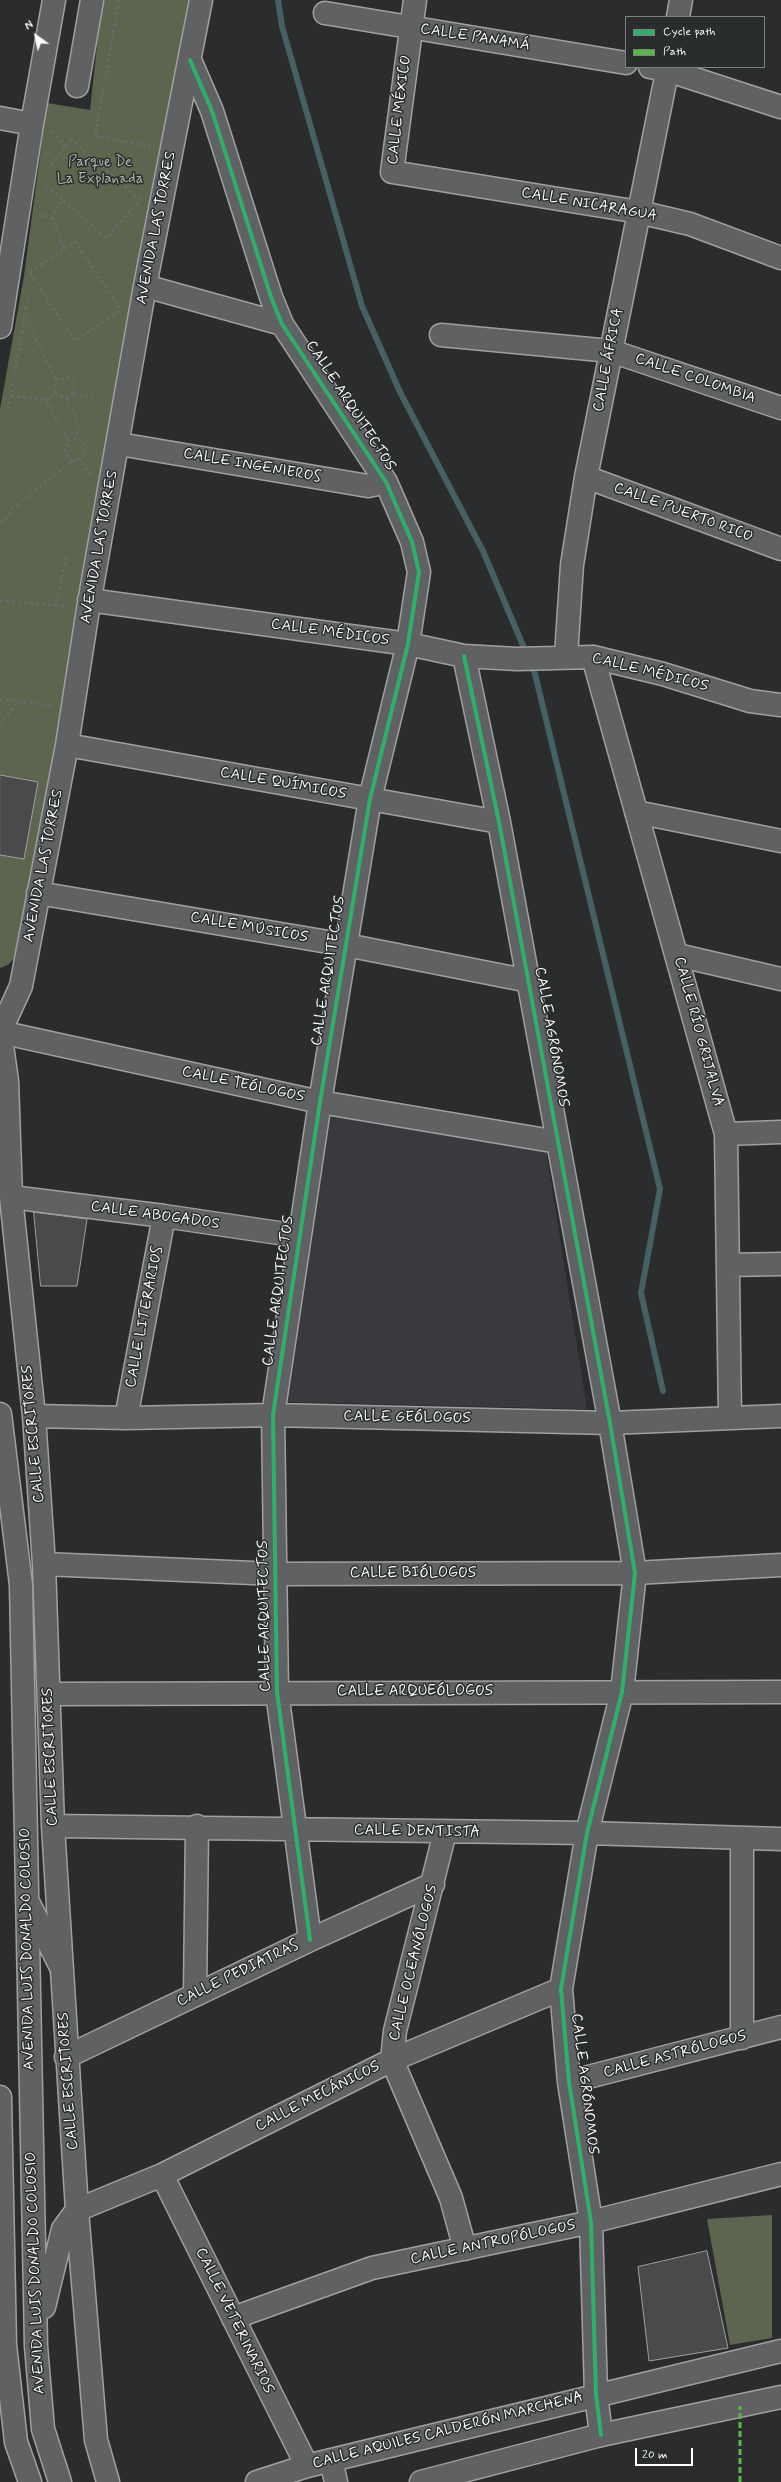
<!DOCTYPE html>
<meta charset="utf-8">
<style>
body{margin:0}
#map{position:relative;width:781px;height:2482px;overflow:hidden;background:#2b2c2d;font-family:Mynerve,sans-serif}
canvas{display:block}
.legend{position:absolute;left:625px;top:16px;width:140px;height:52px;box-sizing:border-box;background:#2a2d2e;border:1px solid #7f8182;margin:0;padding:5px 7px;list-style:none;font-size:12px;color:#fff}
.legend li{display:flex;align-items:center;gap:8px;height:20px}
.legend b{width:20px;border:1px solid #7f8182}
.north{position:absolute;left:16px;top:16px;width:40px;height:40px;-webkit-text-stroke:3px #2a2d2e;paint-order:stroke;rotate:327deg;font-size:11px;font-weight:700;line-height:16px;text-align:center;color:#fff}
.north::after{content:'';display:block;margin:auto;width:14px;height:18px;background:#fff;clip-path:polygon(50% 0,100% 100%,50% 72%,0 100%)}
.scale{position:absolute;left:635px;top:2448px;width:58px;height:18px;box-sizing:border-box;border:2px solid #fff;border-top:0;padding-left:5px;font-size:12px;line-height:14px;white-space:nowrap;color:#fff;-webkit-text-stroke:3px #2a2d2e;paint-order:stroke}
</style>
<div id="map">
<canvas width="781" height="2482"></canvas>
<ul class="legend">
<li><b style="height:5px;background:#2db169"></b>Cycle path</li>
<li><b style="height:5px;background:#58b947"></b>Path</li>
</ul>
<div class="north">N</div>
<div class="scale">20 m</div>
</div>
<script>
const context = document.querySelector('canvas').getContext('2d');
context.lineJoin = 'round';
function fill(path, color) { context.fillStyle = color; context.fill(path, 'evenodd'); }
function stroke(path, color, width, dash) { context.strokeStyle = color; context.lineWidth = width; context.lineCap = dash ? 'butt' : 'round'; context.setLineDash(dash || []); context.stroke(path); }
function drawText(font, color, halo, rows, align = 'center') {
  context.font = font + ' Mynerve,sans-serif'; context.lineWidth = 3; context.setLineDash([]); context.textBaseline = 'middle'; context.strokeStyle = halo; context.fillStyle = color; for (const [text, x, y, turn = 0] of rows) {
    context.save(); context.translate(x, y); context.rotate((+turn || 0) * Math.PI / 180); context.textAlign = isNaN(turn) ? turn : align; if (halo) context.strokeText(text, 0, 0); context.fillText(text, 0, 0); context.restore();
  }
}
const built = new Path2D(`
 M331 1115 546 1150 587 1409 286 1402Z`);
const green = new Path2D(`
 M102 0H193L18 954 8 965 0 968V409L24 276 47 103 90 110Z
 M772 2215V2338L730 2345 707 2219Z`);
const stream = new Path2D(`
 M278 0 282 26 362 306 400 392 483 551 527 655
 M531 663 535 674 660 1189 641 1293 663 1391`);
const building = new Path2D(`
 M0 775 38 782 24 859 0 855Z
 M34 1212 87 1219 77 1286H41Z
 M707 2251 728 2348 649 2361 638 2267Z`);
const path = new Path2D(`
 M119 0 95 136 152 146
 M52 131 66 147
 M47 169 72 140 140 200 106 238 63 200
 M39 215 52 218
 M64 249 75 242 120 308
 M30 272 64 249C60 228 43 221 63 200L44 184
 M30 273 75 341 119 311
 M26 316 56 380
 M55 393 66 398 75 393
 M11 396 46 400 68 441 65 452 71 462
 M66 398 77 420 78 438
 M46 400 55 393 56 380 68 377 74 382 75 393 97 399
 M8 410 28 297
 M68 441 78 438 85 445 86 453 80 459
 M0 523 7 518 13 508 71 462 80 459 91 476
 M0 601 56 605 66 557
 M56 605 68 607
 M0 699 52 706
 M0 724 19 701`);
const minor = new Path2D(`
 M415 0 392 172 639 212 690 224 781 258
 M325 13 626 63
 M678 17 681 0
 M190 60 212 111 271 297 282 324 386 482 412 542 419 572 408 644 370 799 320 1102 273 1415 277 1692 310 1940
 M650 67 667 70 781 107
 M77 86 92 0
 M0 118 32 124
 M145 286 282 324
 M0 327 32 124 54 0
 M441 335 611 351 781 408
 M119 444 368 486 386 482
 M586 477 781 549
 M89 600 408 644 464 656 517 659 593 657 663 674 750 701 781 705
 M464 656 499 822 610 1423 635 1573 622 1692 587 1833 561 1989 569 2082 591 2222 596 2394 601 2435
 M566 656 572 565 586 477 668 67
 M593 657 726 1134 730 1418
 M67 745 499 822
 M636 812 781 841
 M38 893 346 945 529 981
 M677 955 781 979
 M0 1031 7 1081 11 1197 34 1416 44 1564 53 1826 77 2210 96 2440 108 2482
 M0 1032 21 986 67 745 88 609 145 286 201 0
 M0 1032 320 1102 558 1142
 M726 1134 781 1132
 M11 1197 164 1216 299 1236
 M728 1265 781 1264
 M34 1416 126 1418 273 1415 610 1423 781 1416
 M126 1418 164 1216
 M44 1564 276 1574 635 1573 781 1565
 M49 1694 781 1692
 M53 1826 587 1833 781 1839
 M445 1832 395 2031 392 2060 451 2198 465 2249
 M195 1995 197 1826
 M742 2038V1839
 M66 2057 310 1940 433 1884
 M569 2082 781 2027
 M162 2175 307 2466
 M77 2210 162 2175 392 2060 561 1989
 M233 2318 372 2268 591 2222 781 2174`);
const major = new Path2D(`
 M0 1414 21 1585 36 2346 43 2429 60 2482
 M29 1904 61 1967
 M0 2097 5 2345 16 2442 30 2482
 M44 2307 63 2229 77 2210
 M331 2460 336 2482
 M257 2482 307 2466 781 2351
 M421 2482 601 2435 781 2397`);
const quiet = new Path2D(`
 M740 2482V2406`);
const cycleway = new Path2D(`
 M190 60 212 111 271 297 282 324 386 482 412 542 419 572 408 644 370 799 320 1102 273 1415 277 1692 310 1940
 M464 656 499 822 610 1423 635 1573 622 1692 587 1833 561 1989 569 2082 591 2222 596 2394 601 2435`);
const streetNames = [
 ["CALLE PANAMÁ",475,38,9],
 ["CALLE MÉXICO",400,110,-83],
 ["CALLE NICARAGUA",589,205,10],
 ["AVENIDA LAS TORRES",157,228,-79],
 ["CALLE ÁFRICA",609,360,-79],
 ["CALLE COLOMBIA",695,379,19],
 ["CALLE ARQUITECTOS",350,406,57],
 ["CALLE INGENIEROS",252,466,10],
 ["CALLE PUERTO RICO",683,513,20],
 ["AVENIDA LAS TORRES",100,547,-80],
 ["CALLE MÉDICOS",330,633,8],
 ["CALLE MÉDICOS",650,673,14],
 ["CALLE QUÍMICOS",283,784,10],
 ["AVENIDA LAS TORRES",44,866,-79],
 ["CALLE MÚSICOS",249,928,10],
 ["CALLE ARQUITECTOS",329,971,-81],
 ["CALLE RÍO GRIJALVA",698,1032,75],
 ["CALLE AGRÓNOMOS",551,1037,80],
 ["CALLE TEÓLOGOS",243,1085,12],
 ["CALLE ABOGADOS",155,1216,8],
 ["CALLE ARQUITECTOS",279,1291,-82],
 ["CALLE LITERARIOS",145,1317,-79],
 ["CALLE GEÓLOGOS",407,1418,1],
 ["CALLE ESCRITORES",34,1434,-95],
 ["CALLE BIÓLOGOS",413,1574],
 ["CALLE ARQUITECTOS",265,1616,-91],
 ["CALLE ARQUEÓLOGOS",415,1692],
 ["CALLE ESCRITORES",51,1757,-92],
 ["CALLE DENTISTA",417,1832,1],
 ["AVENIDA LUIS DONALDO COLOSIO",28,1949,-91],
 ["CALLE OCEANÓLOGOS",414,1963,-76],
 ["CALLE PEDIATRAS",238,1974,-26],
 ["CALLE ASTRÓLOGOS",675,2055,-15],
 ["CALLE ESCRITORES",69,2081,-94],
 ["CALLE AGRÓNOMOS",584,2084,83],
 ["CALLE MECÁNICOS",318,2097,-27],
 ["CALLE ANTROPÓLOGOS",493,2243,-12],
 ["AVENIDA LUIS DONALDO COLOSIO",36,2273,-92],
 ["CALLE VETERINARIOS",234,2321,64],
 ["CALLE AQUILES CALDERÓN MARCHENA",448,2431,-14]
];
const parkNames = [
 ["Parque De",100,163],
 ["La Explanada",100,180]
];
fill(built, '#3a393d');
fill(green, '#5d654f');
stroke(stream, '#456164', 6);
fill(building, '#4a494c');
stroke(building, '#a0a0a0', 1);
stroke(minor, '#a0a0a0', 25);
stroke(major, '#a0a0a0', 25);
stroke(path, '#686969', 2.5, [3, 3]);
stroke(minor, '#606162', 22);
stroke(major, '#606162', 22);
stroke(quiet, '#58b947', 3, [6, 3]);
stroke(cycleway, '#2db169', 4);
drawText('15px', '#fff', '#2a2d2e', streetNames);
drawText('15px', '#b2b6aa', '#2a2d2e', parkNames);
</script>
